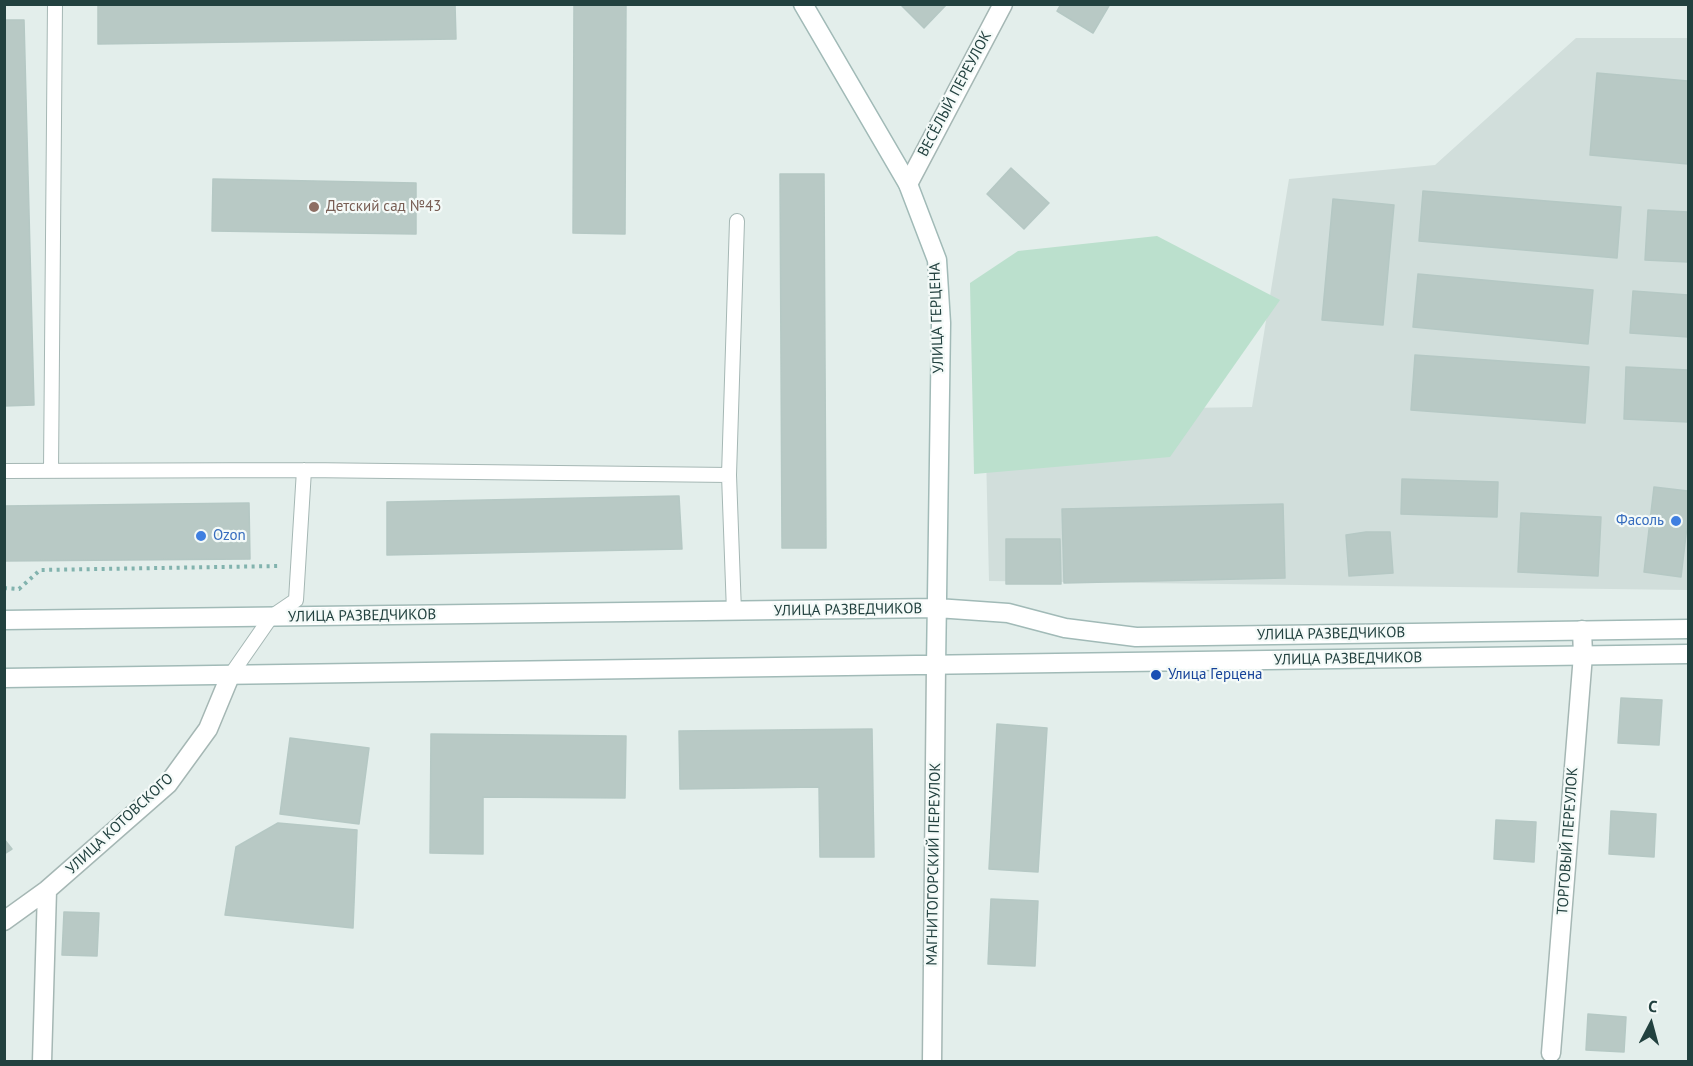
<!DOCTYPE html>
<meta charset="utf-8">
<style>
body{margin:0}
#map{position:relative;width:1693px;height:1066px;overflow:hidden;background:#e3eeeb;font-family:"PT Sans",sans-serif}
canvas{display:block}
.frame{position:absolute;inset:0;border:6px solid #22413f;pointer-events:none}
.north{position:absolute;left:1621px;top:994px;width:60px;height:60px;-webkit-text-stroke:4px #f4faf8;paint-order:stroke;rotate:6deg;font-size:16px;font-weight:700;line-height:24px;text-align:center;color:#22413f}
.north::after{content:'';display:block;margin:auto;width:21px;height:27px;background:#22413f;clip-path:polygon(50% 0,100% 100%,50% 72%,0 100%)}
</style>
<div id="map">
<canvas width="1693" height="1066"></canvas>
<div class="frame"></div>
<div class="north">С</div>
</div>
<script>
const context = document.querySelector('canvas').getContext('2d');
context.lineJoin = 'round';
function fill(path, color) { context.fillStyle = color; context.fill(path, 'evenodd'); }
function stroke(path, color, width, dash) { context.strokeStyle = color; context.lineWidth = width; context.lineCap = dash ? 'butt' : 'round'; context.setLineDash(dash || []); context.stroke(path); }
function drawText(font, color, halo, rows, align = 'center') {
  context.font = font + ' "PT Sans",sans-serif'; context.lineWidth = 4.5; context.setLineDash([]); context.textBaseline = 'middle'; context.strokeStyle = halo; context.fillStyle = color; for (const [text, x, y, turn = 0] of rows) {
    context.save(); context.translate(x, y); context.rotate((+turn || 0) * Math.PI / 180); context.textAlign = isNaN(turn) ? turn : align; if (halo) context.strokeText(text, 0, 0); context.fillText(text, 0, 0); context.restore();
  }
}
const built = new Path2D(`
 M1576 38H1688V590L989 581 985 411 1252 407 1289 179 1435 165Z`);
const green = new Path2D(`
 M1157 236 1280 300 1170 457 974 474 970 283 1018 251Z`);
const building = new Path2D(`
 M98 4H455L456 39 98 44Z
 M574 4H626L625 234 573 233Z
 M900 4H947L924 28Z
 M1061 4H1110L1093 33 1057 11Z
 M4 20H24L34 405 4 406Z
 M1597 73 1688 81V164L1590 155Z
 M1011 168 1049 203 1024 229 987 194Z
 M780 174H824L826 548H782Z
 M213 179 416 183V234L212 231Z
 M1423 191 1621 207 1617 258 1419 241Z
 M1333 199 1394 205 1383 325 1322 320Z
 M1648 210 1688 212V262L1645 260Z
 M1418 274 1593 290 1588 344 1413 327Z
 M1633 291 1688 295V337L1630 333Z
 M1415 355 1589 367 1585 423 1411 410Z
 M1626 367 1688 370V422L1624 419Z
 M1402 479 1498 482 1497 517 1401 514Z
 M1654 487 1688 491V518L1681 577 1644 572Z
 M679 496 682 549 387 555V502Z
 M249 503 250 559 4 561V506Z
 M1283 504 1285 578 1064 583 1062 509Z
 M1521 513 1601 517 1598 576 1518 572Z
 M1366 532H1390L1393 573 1349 576 1346 535Z
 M1006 539H1060L1061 584H1006Z
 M1621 698 1662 700 1659 745 1618 743Z
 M997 724 1047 728 1038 872 989 869Z
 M872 729 874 857H820L819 787 680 789 679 731Z
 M431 734 626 736 625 798 483 797V854L430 853Z
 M290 738 369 748 359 824 280 814Z
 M1611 811 1656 814 1654 857 1609 854Z
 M1496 820 1536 822 1534 862 1494 859Z
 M278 823 357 830 353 928 225 915 236 847Z
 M4 839 12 849 4 854Z
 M991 899 1038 901 1035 966 988 964Z
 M64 912 99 913 97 956 62 955Z
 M1588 1014 1626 1017 1624 1052 1586 1050Z`);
const path = new Path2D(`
 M4 588 19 589 40 570 279 566`);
const service = new Path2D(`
 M51 469 55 4
 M4 471 304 470 729 475 734 612
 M729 475 737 221
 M230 676 271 617 296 600 304 470`);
const minor = new Path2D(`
 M908 184 1003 4
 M4 921 47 890 168 784 208 729 230 676
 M1551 1053 1583 655 1582 630
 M42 1062 47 890`);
const tertiary = new Path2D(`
 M932 1062 936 666`);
const secondary = new Path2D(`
 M803 4 908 184 937 260 941 323 936 666
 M4 620 937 608 1008 613 1065 628 1136 637 1688 629
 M4 678 1688 654`);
const markers = [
 [314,207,6,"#8d6e63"],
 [1676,521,6,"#3f7fe0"],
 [201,536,6,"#3f7fe0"],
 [1156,675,6,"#1a4fb4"]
];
const streetNames = [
 ["ВЕСЁЛЫЙ ПЕРЕУЛОК",955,94,-62],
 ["УЛИЦА ГЕРЦЕНА",937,318,-92],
 ["УЛИЦА РАЗВЕДЧИКОВ",848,610,-1],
 ["УЛИЦА РАЗВЕДЧИКОВ",362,616,-1],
 ["УЛИЦА РАЗВЕДЧИКОВ",1331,634,-1],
 ["УЛИЦА РАЗВЕДЧИКОВ",1348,659,-1],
 ["УЛИЦА КОТОВСКОГО",120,824,-43],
 ["ТОРГОВЫЙ ПЕРЕУЛОК",1568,841,-86],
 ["МАГНИТОГОРСКИЙ ПЕРЕУЛОК",934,864,-89]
];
const educationNames = [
 ["Детский сад №43",326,207]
];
const shopNames = [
 ["Фасоль",1664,521],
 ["Ozon",213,536,"left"]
];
const transitNames = [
 ["Улица Герцена",1168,675]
];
fill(built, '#d1dedb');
fill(green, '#bbe0cd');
fill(building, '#b8c9c5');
stroke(building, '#b5c8c4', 1.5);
stroke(service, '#a5b7b4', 16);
stroke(minor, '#a5b7b4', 21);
stroke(tertiary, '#a5b7b4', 21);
stroke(secondary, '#a1bab7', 21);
stroke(path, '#82b3ae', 4, [3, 4.5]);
stroke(service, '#fff', 14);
stroke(minor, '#fff', 18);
stroke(tertiary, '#fff', 18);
stroke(secondary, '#fff', 18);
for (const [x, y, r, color] of markers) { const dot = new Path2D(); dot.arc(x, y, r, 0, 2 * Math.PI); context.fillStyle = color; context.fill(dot); stroke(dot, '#f4faf8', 2); }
drawText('15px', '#22413f', '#f4faf8', streetNames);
drawText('15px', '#785e54', '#f4faf8', educationNames, 'left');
drawText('15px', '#366cbe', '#f4faf8', shopNames, 'right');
drawText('15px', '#164399', '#f4faf8', transitNames, 'left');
</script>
